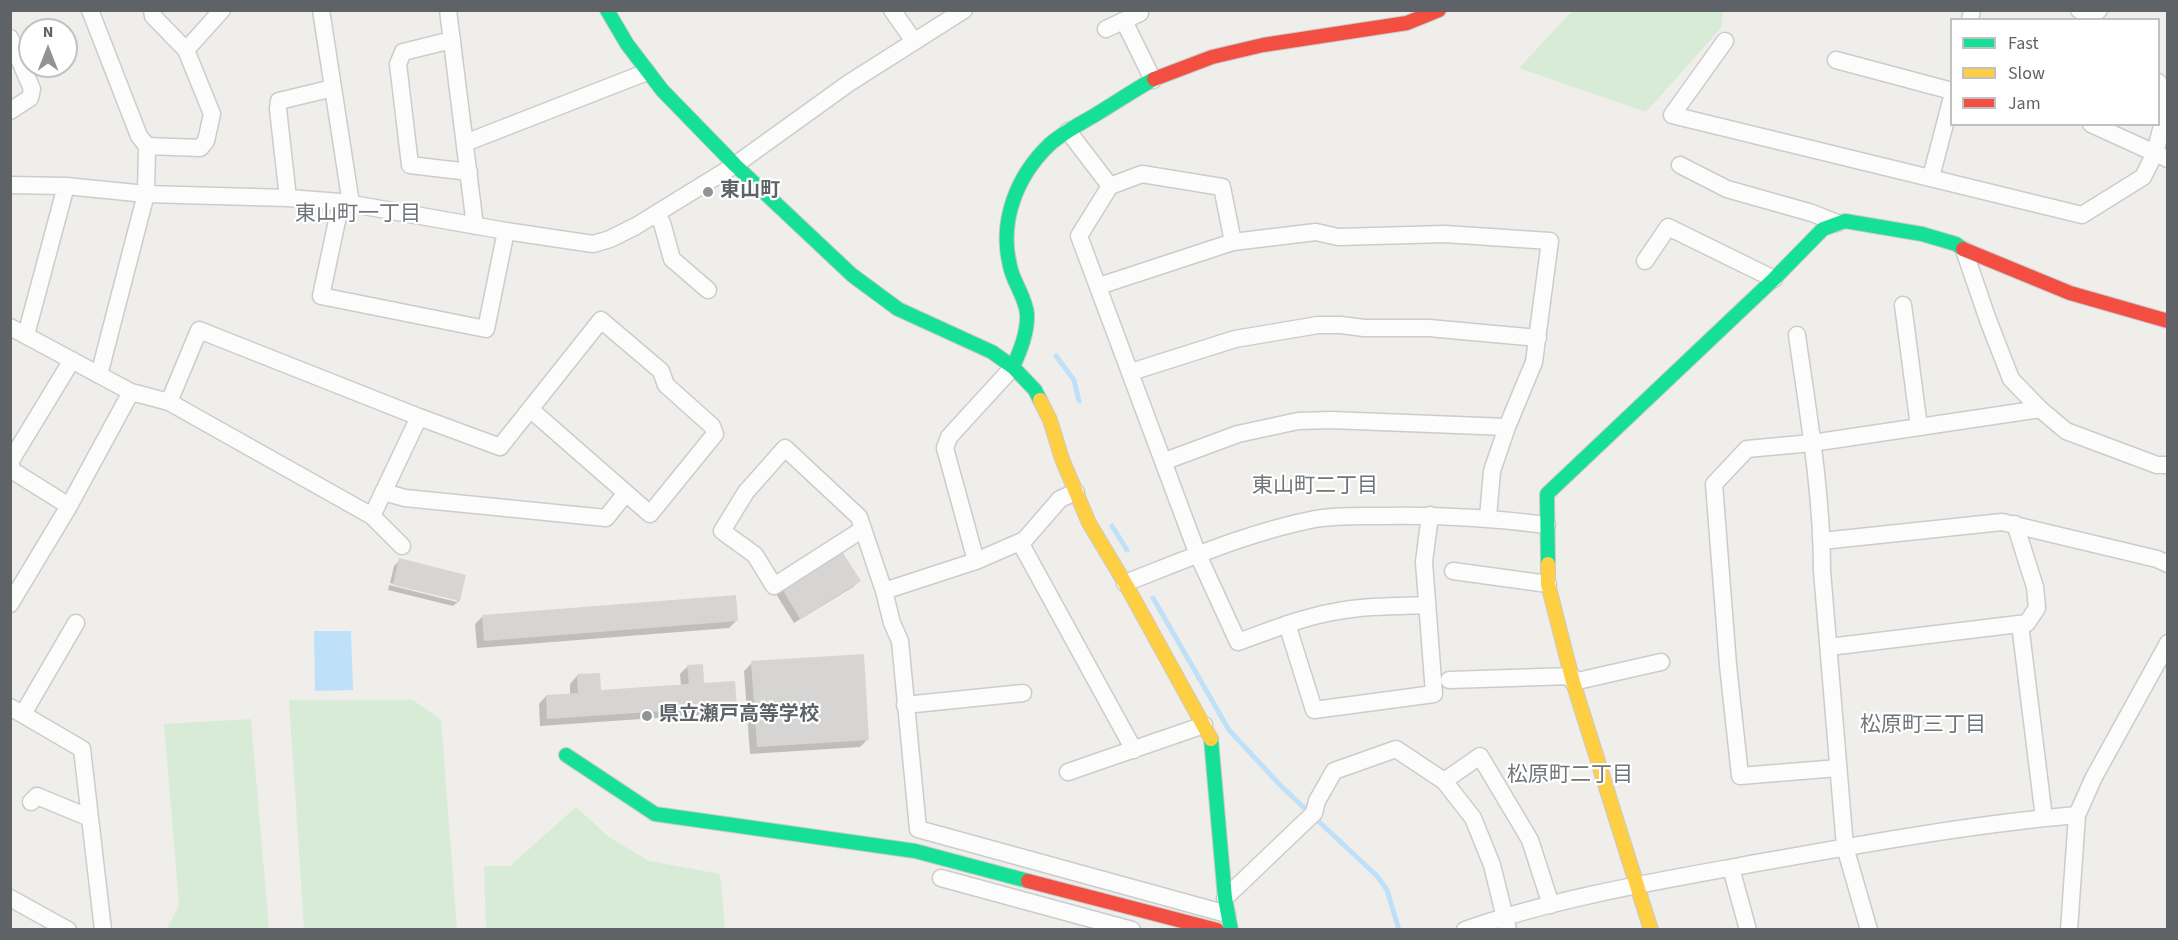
<!DOCTYPE html>
<meta charset="utf-8">
<style>
body{margin:0}
#map{position:relative;width:2178px;height:940px;overflow:hidden;background:#efeeea;font-family:"Source Sans 3",sans-serif}
canvas{display:block}
.frame{position:absolute;inset:0;border:12px solid #5f6368;pointer-events:none}
.legend{position:absolute;left:1950px;top:18px;width:210px;height:108px;box-sizing:border-box;background:#fff;border:2px solid #bfc1c3;margin:0;padding:8px 10px;list-style:none;font-size:18px;color:#5f6368}
.legend li{display:flex;align-items:center;gap:12px;height:30px}
.legend b{width:30px;border:2px solid #bfc1c3}
.north{position:absolute;left:18px;top:18px;width:60px;height:60px;box-sizing:border-box;background:#fff;border:2px solid #bfc1c3;border-radius:50%;rotate:0deg;font-size:16px;font-weight:700;line-height:24px;text-align:center;color:#5f6368}
.north::after{content:'';display:block;margin:auto;width:21px;height:27px;background:#919496;clip-path:polygon(50% 0,100% 100%,50% 72%,0 100%)}
</style>
<div id="map">
<canvas width="2178" height="940"></canvas>
<div class="frame"></div>
<ul class="legend">
<li><b style="height:8px;background:#16e098"></b>Fast</li>
<li><b style="height:8px;background:#ffcf43"></b>Slow</li>
<li><b style="height:8px;background:#f24e42"></b>Jam</li>
</ul>
<div class="north">N</div>
</div>
<script>
const context = document.querySelector('canvas').getContext('2d');
context.lineJoin = 'round';
function fill(path, color) { context.fillStyle = color; context.fill(path, 'evenodd'); }
function stroke(path, color, width, dash) { context.strokeStyle = color; context.lineWidth = width; context.lineCap = dash ? 'butt' : 'round'; context.setLineDash(dash || []); context.stroke(path); }
function drawText(font, color, halo, rows, align = 'center') {
  context.font = font + ' "Source Sans 3","Noto Sans JP",sans-serif'; context.lineWidth = 4.5; context.setLineDash([]); context.textBaseline = 'middle'; context.strokeStyle = halo; context.fillStyle = color; for (const [text, x, y, turn = 0] of rows) {
    context.save(); context.translate(x, y); context.rotate((+turn || 0) * Math.PI / 180); context.textAlign = isNaN(turn) ? turn : align; if (halo) context.strokeText(text, 0, 0); context.fillText(text, 0, 0); context.restore();
  }
}
const green = new Path2D(`
 M1573 10H1723V11L1721 28 1646 112 1519 68Z
 M289 700H413L441 720 457 929H304Z
 M251 719 269 929H167L179 905 164 724Z
 M576 807 609 837 649 861 720 874 725 929H486L484 866H510Z`);
const water = new Path2D(`
 M314 631H351L353 690 315 691Z`);
const shadow = new Path2D(`
 M400 560 465 576 459 601 453 606 388 590 389 585 457 602V599L390 583 394 566Z
 M859 581 853 587 794 623 776 594 782 588Z
 M483 616 737 620 729 628 477 648 475 624Z
 M752 663 868 739 860 747 750 754 744 671Z
 M688 666 703 685 735 705 728 713 540 726 539 704 546 696 570 695V684L577 676 599 692 681 686 680 674Z`);
const stream = new Path2D(`
 M1056 356 1074 380 1079 401
 M1112 526 1127 550
 M1153 598 1229 730 1281 786 1377 876 1387 890 1399 930`);
const building = new Path2D(`
 M841 550 861 581 800 619 781 587Z
 M399 558 466 575 460 601 393 585Z
 M736 595 738 621 484 641 482 615Z
 M864 654 869 740 757 747 751 661Z
 M703 664 704 683 735 681 737 706 547 719 546 695 578 693 577 674 600 673 601 690 689 684 687 665Z`);
const street = new Path2D(`
 M90 10 139 136 147 146 200 148 206 141 212 114 186 50 153 16 152 10
 M321 10 351 204
 M448 10 475 226
 M892 10 914 41
 M2079 10 2093 14 2099 10
 M1970 20 1972 10
 M1124 21 1153 80
 M1106 29 1140 13
 M10 38 32 89 30 98 10 111
 M452 40 403 52 398 64 410 165 469 172
 M1725 41 1672 115 2082 215 2143 177 2155 153 2168 102
 M186 50 222 10
 M1836 60 1952 91
 M2158 82 2168 98
 M2091 124 2168 159
 M1068 131 1110 186
 M465 143 647 72
 M1680 165 1727 189 1812 213 1837 223
 M1931 177 1952 97
 M10 185 66 186 146 194 288 198 341 202 506 231 593 244 610 239 636 226 735 165 849 83 964 10
 M288 198 278 109 279 101 333 88
 M341 202 321 296 486 329 506 231
 M656 214 662 223 672 259 708 290
 M1233 242 1222 187 1142 174 1110 186 1079 236 1198 555 1238 642C1269 631 1300 618 1333 612 1363 606 1395 606 1426 605
 M1964 250 1988 320 2011 379 2040 409 2066 431 2157 465H2168
 M1645 261 1668 227 1774 279
 M1099 286 1233 242 1316 232 1338 237 1445 234 1550 241 1534 362 1507 427 1492 471 1488 517
 M1903 305 1919 427
 M10 327 131 392 169 402 372 516 402 546
 M26 335 66 186
 M1797 335C1808 413 1822 492 1822 571L1845 847 1869 930
 M1131 372 1235 339 1318 325H1341L1364 328H1429L1538 338
 M99 375 146 194 147 146
 M169 402 199 330 419 417 372 516
 M419 417 500 447 601 320 661 371 666 385 712 426 715 434 650 514 530 409
 M1165 461 1238 434 1298 421 1331 420 1507 427
 M10 462 72 360
 M10 463 13 471 69 506
 M383 492 405 498 606 518 626 493
 M863 529 774 586 755 555 722 531 746 492 785 448 859 517 884 591 892 623 900 641 918 829 1227 914
 M1822 541 2002 522 2157 559 2168 564
 M1021 544 1134 750
 M976 561 945 448 949 437 1013 367
 M1453 571 1548 584
 M1125 583C1187 559 1249 532 1315 519 1337 515 1361 516 1383 516 1438 515 1492 518 1547 525
 M884 591 976 561 1022 541 1021 544 1060 499 1076 492
 M10 604 69 506 131 392
 M1287 624 1314 710 1434 694 1424 562 1430 515
 M2020 624 2044 818
 M1829 647 2027 623 2037 608 2035 587 2015 524
 M1449 680 1572 676
 M1573 682 1661 662
 M905 705 1023 693
 M10 707 82 749 103 930
 M23 714 76 623
 M1838 768 1740 776 1728 665 1714 484 1747 449 1812 443 2040 409
 M1068 772 1204 725
 M1444 781 1480 756 1530 840 1551 905
 M31 802 37 796 90 818
 M1731 868 1748 930
 M941 878 1132 930
 M10 898 68 930
 M1225 898 1314 813 1317 801 1334 771 1396 749 1444 781 1473 818 1492 865 1508 930
 M1465 930C1553 899 1647 883 1740 866 1851 846 1964 825 2077 815
 M2069 930 2077 815 2094 777 2168 643`);
const fast = new Path2D(`
 M607 10 627 44 662 90 735 165 852 275 898 309 992 352 1013 367 1035 390 1040 400
 M1013 367C1020 351 1028 332 1027 314 1026 298 1013 282 1010 266 999 222 1016 177 1049 145 1062 133 1080 124 1095 115 1115 103 1134 90 1154 79
 M1548 564 1547 494 1774 279 1823 229 1845 221 1922 234 1956 244 1963 249
 M1211 739 1225 898
 M566 755 655 814 915 851 1028 881
 M1225 898 1231 930`);
const slow = new Path2D(`
 M1040 400 1050 420 1062 459 1089 523 1125 583 1211 739
 M1548 564V584L1573 682 1651 930`);
const jam = new Path2D(`
 M1154 79 1212 57 1263 45 1407 23 1439 10
 M1963 249 2070 293 2168 321
 M1028 881 1217 930`);
const markers = [
 [708,192,6,"#919496"],
 [647,716,6,"#919496"]
];
const poiNames = [
 ["東山町",720,192],
 ["県立瀬戸高等学校",659,716]
];
const neighbourhoodNames = [
 ["東山町一丁目",358,215],
 ["東山町二丁目",1315,487],
 ["松原町三丁目",1923,726],
 ["松原町二丁目",1570,776]
];
fill(green, '#d8ebd6');
fill(water, '#bfe0f9');
fill(shadow, '#0003');
stroke(stream, '#bfe0f9', 5);
fill(building, '#d6d5d3');
stroke(street, '#cbcccc', 19);
stroke(fast, '#cacacb', 16);
stroke(slow, '#cacacb', 16);
stroke(jam, '#cacacb', 16);
stroke(street, '#fdfcfc', 16);
stroke(fast, '#16e098', 14);
stroke(slow, '#ffcf43', 14);
stroke(jam, '#f24e42', 14);
for (const [x, y, r, color] of markers) { const dot = new Path2D(); dot.arc(x, y, r, 0, 2 * Math.PI); context.fillStyle = color; context.fill(dot); stroke(dot, '#fff', 2); }
drawText('bold 20px', '#5f6368', '#fff', poiNames, 'left');
drawText('21px', '#70757a', '#fff', neighbourhoodNames);
</script>
